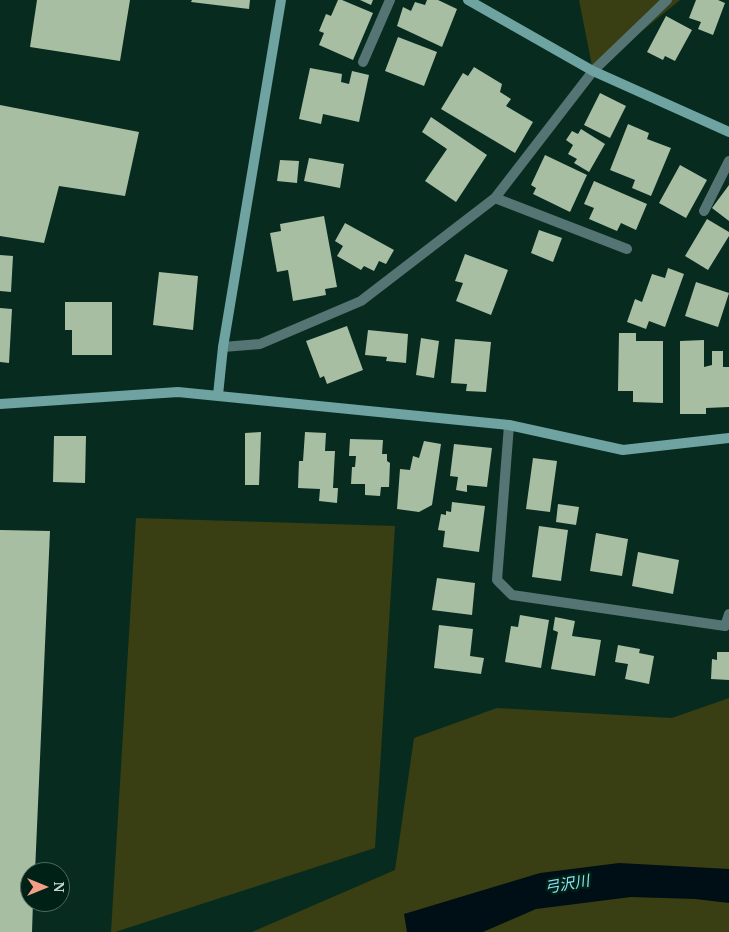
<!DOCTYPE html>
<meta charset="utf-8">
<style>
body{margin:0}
#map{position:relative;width:729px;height:932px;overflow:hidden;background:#082b1f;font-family:"Noto Serif",serif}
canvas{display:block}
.north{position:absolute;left:20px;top:862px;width:50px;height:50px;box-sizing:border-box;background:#002116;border:1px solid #4f6a60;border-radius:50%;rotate:90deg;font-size:14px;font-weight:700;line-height:20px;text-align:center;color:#c6d8d0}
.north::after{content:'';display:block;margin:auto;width:18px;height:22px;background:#f49e87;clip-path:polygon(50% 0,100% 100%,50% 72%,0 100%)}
</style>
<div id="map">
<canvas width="729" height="932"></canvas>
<div class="north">N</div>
</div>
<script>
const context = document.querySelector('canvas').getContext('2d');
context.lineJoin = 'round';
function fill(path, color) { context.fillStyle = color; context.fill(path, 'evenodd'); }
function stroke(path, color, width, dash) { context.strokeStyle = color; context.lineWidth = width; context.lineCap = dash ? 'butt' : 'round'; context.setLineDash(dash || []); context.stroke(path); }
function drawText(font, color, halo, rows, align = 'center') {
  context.font = font + ' "Noto Serif","Noto Sans JP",serif'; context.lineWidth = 5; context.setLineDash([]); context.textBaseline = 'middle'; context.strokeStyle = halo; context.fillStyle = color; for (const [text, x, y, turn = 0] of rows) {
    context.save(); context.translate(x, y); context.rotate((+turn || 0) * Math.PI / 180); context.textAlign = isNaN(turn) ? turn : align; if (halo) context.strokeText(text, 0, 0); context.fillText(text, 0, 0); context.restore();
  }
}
const green = new Path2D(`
 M579 0H680L593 71Z
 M136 518 395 526 375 848 115 932H111Z
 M729 698V932H252L395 870 414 738 497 708 672 718Z`);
const water = new Path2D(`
 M619 863 729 869V903L695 899 631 897 536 909 483 932H407L404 914 540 873Z`);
const building = new Path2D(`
 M37 0H130L120 61 30 47Z
 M192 0H250L249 9 191 2Z
 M338 0H342L373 13 353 60 319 45 324 33 319 31 326 14 331 16Z
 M360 0H373L371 5Z
 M427 0H438L457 9 442 47 397 26 403 7 411 11 415 2 425 5Z
 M696 0H718L725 3 713 35 698 29 701 22 689 18Z
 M666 16 692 30 675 61 665 56 663 60 647 52Z
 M398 37 437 52 424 86 385 71Z
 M474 67 502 84 500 92 511 99 506 106 533 122 515 153 441 109 463 73 468 76Z
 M310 68 342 74 341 82 349 84 352 71 369 75 359 122 323 114 321 124 299 119Z
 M600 93 626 106 610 138 584 125Z
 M0 105 139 132 125 196 59 186 44 243 0 236Z
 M431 117 487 155 456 202 425 181 447 149 422 132Z
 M628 124 649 133 647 139 671 148 651 196 632 188 635 180 610 170Z
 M581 129 605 144 589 172 574 163 577 159 568 154 573 145 566 140 572 131 578 134Z
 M545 155 587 175 570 212 533 194 536 188 531 185Z
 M309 158 344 164 340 188 304 181Z
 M280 160 299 161 297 183 277 181Z
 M680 165 707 180 686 218 659 203Z
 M594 181 647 204 636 230 621 223 617 231 589 219 594 208 584 204Z
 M729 185V221L712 208Z
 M324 216 337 287 325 289 326 295 293 301 288 270 277 272 270 233 281 231 280 224Z
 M707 219 729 232V236L708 270 685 256Z
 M345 223 394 250 386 264 379 261 374 271 364 266 361 270 337 256 343 246 335 241Z
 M539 230 562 238 553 262 531 253Z
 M465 254 508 270 491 315 456 301 463 283 455 281Z
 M0 255 13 256 11 292 0 291Z
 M668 268 684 274 665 327 649 321 646 329 627 322 635 299 642 302 652 274 665 278Z
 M159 272 198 276 193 330 153 325Z
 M696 282 729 293 718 327 685 316Z
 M65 302H112V355H72V330H65Z
 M0 308 12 309 9 363 0 362Z
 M347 326 363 370 327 384 324 376 320 378 306 341Z
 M368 330 408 334 406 363 386 361 387 357 365 355Z
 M619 333H636V341H663V403L633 402V391H618Z
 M421 338 439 341 434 378 416 375Z
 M455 339 491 342 486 392 466 391 467 384 451 383Z
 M704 340V367L712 365V351H723V367H729V407L706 408V414H680V341Z
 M261 432 259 485H245V433Z
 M305 432 326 433 325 451H335L333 488H338L337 503 319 501 320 489 298 488 299 461H303Z
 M54 436H86L85 483 53 482Z
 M350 439 383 440 382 454H387V461L390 463 389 487H381L380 496 365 495V484H351L352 467H355L356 456H349Z
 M424 441 441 444 432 505 419 512 397 509 400 469 410 470 413 456 419 458Z
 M454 444 492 448 487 487 467 485V492L456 490 458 477 450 476Z
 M533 458 557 461 550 512 526 509Z
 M452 502 485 506 479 552 443 547 445 531 438 530 441 514 446 515V511L451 512Z
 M558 504 579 507 576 525 556 522Z
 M539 526 568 530 561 581 532 577Z
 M0 530 50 531 35 872H30V902H33L32 932H0Z
 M596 533 628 539 622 576 590 571Z
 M638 552 679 560 673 594 632 586Z
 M437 578 475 583 472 615 432 610Z
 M520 615 549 620 541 668 505 662 511 626 518 627Z
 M555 617 575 621 572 636 601 640 595 676 551 669 558 632 553 630Z
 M439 625 473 629 470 656 484 658 481 674 434 668Z
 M618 645 640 649 639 653 654 656 649 684 625 679 628 664 615 662Z
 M717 652H729V680L711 679 712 659 717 660Z`);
const lane = new Path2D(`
 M704 211 729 161`);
const street = new Path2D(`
 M363 62 390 0
 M495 198 627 249
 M223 347 260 344 361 301 495 198 593 71 667 0
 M509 425 497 580 512 595 725 626 729 614`);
const secondary = new Path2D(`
 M468 0 593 71 729 132
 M218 395 223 347 281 0
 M0 404 178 392 509 425 623 450 729 438`);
const waterNames = [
 ["弓沢川",567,885,-10]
];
fill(green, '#3a3e13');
fill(water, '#000f15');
fill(building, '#a7bea3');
stroke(lane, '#547574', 10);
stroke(street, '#547574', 10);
stroke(secondary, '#6ea3a1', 10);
drawText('italic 15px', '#8de3fd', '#002116', waterNames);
</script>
